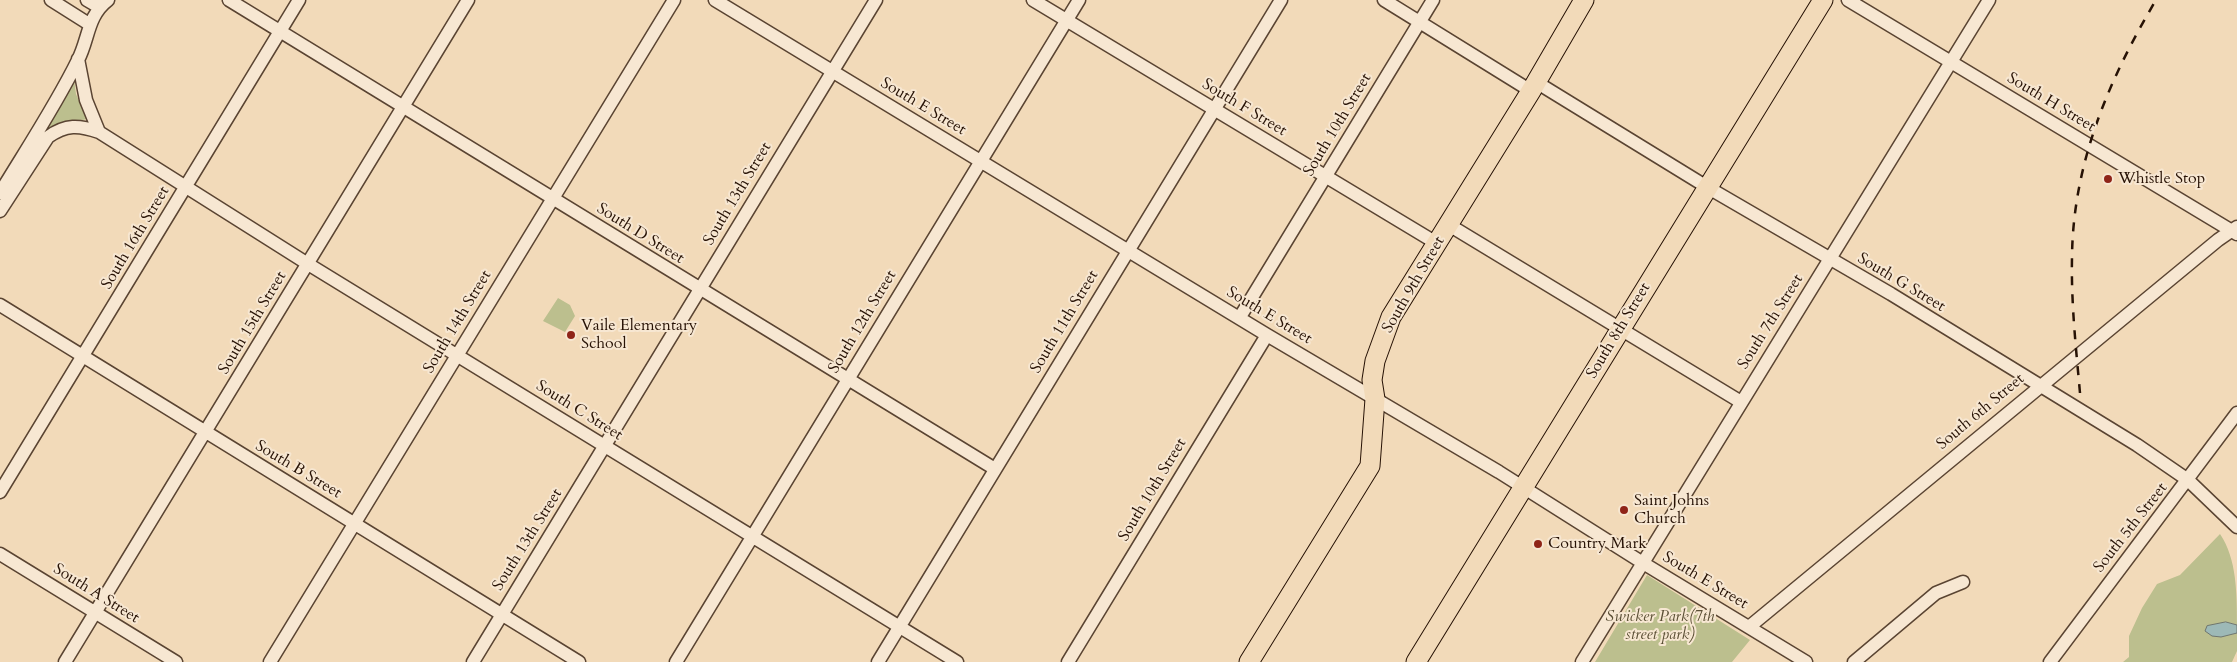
<!DOCTYPE html>
<style>
body{margin:0}
canvas{display:block;background:#f2dab9}
</style>
<canvas width="2237" height="662"></canvas>
<script>
const context = document.querySelector('canvas').getContext('2d');
context.lineJoin = 'round';
function fill(path, color) { context.fillStyle = color; context.fill(path, 'evenodd'); }
function stroke(path, color, width, dash) { context.strokeStyle = color; context.lineWidth = width; context.lineCap = dash ? 'butt' : 'round'; context.setLineDash(dash || []); context.stroke(path); }
function drawText(font, color, halo, rows, align = 'center') {
  context.font = font + ' Cardo,serif'; context.lineWidth = 4; context.setLineDash([]); context.textBaseline = 'middle'; context.strokeStyle = halo; context.fillStyle = color; for (const [text, x, y, turn = 0] of rows) {
    context.save(); context.translate(x, y); context.rotate((+turn || 0) * Math.PI / 180); context.textAlign = isNaN(turn) ? turn : align; if (halo) context.strokeText(text, 0, 0); context.fillText(text, 0, 0); context.restore();
  }
}
const green = new Path2D(`
 M74 79 76 94 87 119 70 123 36 139Z
 M558 298 570 305 575 316 565 332 543 321Z
 M2220 534C2237 559 2237 594 2237 625L2226 622 2212 626 2217 635H2227L2229 633H2237V651L2232 662H2123L2129 657V636L2142 608 2157 584 2180 575Z
 M1647 575 1750 640 1732 662H1595Z`);
const water = new Path2D(`
 M2226 622 2237 625V633L2221 637 2212 636 2205 631 2207 626Z`);
const minor = new Path2D(`
 M51 0 89 24
 M87 0 99 7
 M229 0 995 469
 M715 0 1267 335 1499 472 1643 563 1806 662
 M1033 0 1438 244
 M1384 0 1531 91
 M1848 0 2237 234
 M78 59 86 100 99 132
 M1536 82 1707 187 1891 294 2137 445 2188 480 2237 527
 M0 193C26 150 56 105 78 60 89 39 87 16 108 0
 M0 211 48 137C66 124 79 125 99 132L308 264 957 662
 M1449 225 1741 402
 M0 305 579 662
 M1240 317 1433 0
 M0 492 299 0
 M0 554 176 662
 M1749 627 2218 240 2237 227
 M65 662 468 0
 M270 662 674 0
 M473 662 876 0
 M676 662 1079 0
 M878 662 1281 0
 M1068 662 1267 335
 M1582 662 1989 0
 M1854 662 1936 593 1963 582
 M2050 662 2237 413`);
const highway = new Path2D(`
 M1249 662 1370 466 1375 399 1372 380 1375 361 1391 317 1531 91 1584 0
 M1416 662 1823 0`);
const rail = new Path2D(`
 M2080 393C2076 348 2071 303 2072 257 2073 163 2109 79 2156 0`);
const markers = [
 [2108,179,5,"#8f2418"],
 [571,335,5,"#8f2418"],
 [1624,510,5,"#8f2418"],
 [1538,544,5,"#8f2418"]
];
const streetNames = [
 ["South H Street",2051,103,31],
 ["South E Street",923,107,31],
 ["South F Street",1244,108,31],
 ["South 10th Street",1338,125,-59],
 ["South 13th Street",738,194,-59],
 ["South D Street",640,234,32],
 ["South 16th Street",136,238,-59],
 ["South G Street",1901,283,31],
 ["South 9th Street",1414,285,-60],
 ["South E Street",1269,316,31],
 ["South 14th Street",458,322,-59],
 ["South 12th Street",863,322,-59],
 ["South 11th Street",1065,322,-59],
 ["South 7th Street",1771,322,-58],
 ["South 15th Street",253,323,-59],
 ["South 8th Street",1619,331,-59],
 ["South C Street",579,411,32],
 ["South 6th Street",1981,412,-40],
 ["South B Street",298,470,31],
 ["South 10th Street",1153,490,-59],
 ["South 5th Street",2131,528,-52],
 ["South 13th Street",528,540,-58],
 ["South E Street",1705,581,31],
 ["South A Street",96,594,32]
];
const poiNames = [
 ["Whistle Stop",2118,179],
 ["Vaile Elementary",581,326],
 ["School",581,344],
 ["Saint Johns",1634,501],
 ["Church",1634,519],
 ["Country Mark",1548,544]
];
const parkNames = [
 ["Swicker Park(7th",1660,617],
 ["street park)",1660,635]
];
fill(green, '#bcbf8e');
fill(water, '#9db9b7');
stroke(water, '#6e7670', 1);
stroke(minor, '#5a4432', 15);
stroke(highway, '#271205', 21);
stroke(minor, '#f7e7d2', 12);
stroke(highway, '#f2dab9', 19);
stroke(rail, '#271205', 2.5, [9, 9]);
for (const [x, y, r, color] of markers) { const dot = new Path2D(); dot.arc(x, y, r, 0, 2 * Math.PI); context.fillStyle = color; context.fill(dot); stroke(dot, '#f7e7d2', 2); }
drawText('16px', '#271205', '#f7e7d2', streetNames);
drawText('16px', '#271205', '#f7e7d2', poiNames, 'left');
drawText('italic 16px', '#5b4f35', '#f7e7d2', parkNames);
</script>
